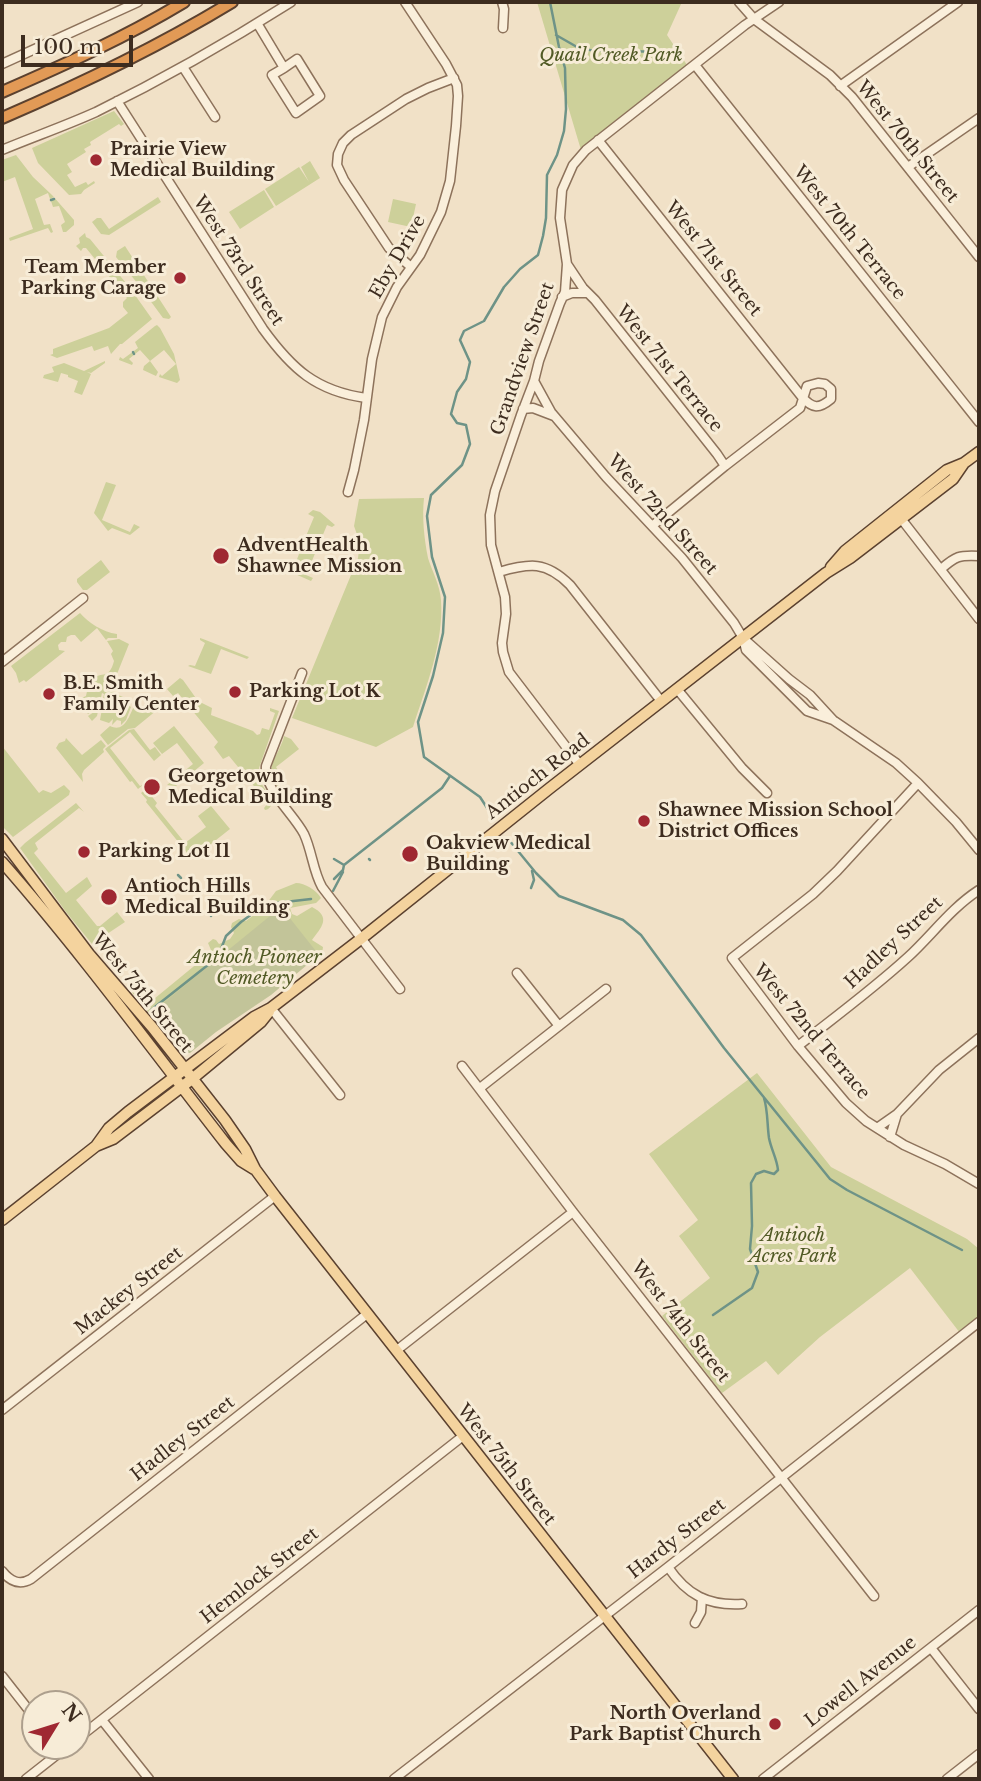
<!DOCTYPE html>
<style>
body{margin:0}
#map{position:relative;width:981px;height:1781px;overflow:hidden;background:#f1e1c7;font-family:"Libre Baskerville",serif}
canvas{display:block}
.frame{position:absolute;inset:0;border:4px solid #3d2c1f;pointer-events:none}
.north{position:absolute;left:21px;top:1690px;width:70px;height:70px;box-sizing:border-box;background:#f7ecd7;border:2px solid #ad9f8d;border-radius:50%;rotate:52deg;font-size:19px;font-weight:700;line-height:28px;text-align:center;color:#3d2c1f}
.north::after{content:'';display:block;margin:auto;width:24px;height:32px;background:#9f2832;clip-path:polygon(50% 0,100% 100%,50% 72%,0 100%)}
.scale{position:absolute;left:21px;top:35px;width:112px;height:32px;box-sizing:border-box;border:4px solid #3d2c1f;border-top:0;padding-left:9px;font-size:21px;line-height:24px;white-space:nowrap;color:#3d2c1f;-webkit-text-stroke:5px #f7ecd7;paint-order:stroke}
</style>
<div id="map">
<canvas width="981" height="1781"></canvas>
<div class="frame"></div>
<div class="north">N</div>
<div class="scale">100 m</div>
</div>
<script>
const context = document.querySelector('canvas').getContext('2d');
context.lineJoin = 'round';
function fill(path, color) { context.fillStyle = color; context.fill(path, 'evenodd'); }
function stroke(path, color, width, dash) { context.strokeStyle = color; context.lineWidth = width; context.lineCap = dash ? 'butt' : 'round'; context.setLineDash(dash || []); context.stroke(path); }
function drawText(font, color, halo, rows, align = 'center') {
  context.font = font + ' "Libre Baskerville",serif'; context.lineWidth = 6; context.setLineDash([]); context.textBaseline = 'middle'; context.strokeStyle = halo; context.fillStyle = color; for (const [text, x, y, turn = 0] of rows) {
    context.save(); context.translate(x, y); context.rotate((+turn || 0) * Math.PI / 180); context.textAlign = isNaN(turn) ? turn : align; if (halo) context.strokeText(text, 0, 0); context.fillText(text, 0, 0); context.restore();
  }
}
const green = new Path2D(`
 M537 2H682L667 35 687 65 581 150Z
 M114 111 124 124 121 126 119 124 90 142 91 145 84 149 86 152 67 164 72 172 67 175 75 187 86 182 88 185 94 181 95 183 84 190 81 194 69 195 38 163 32 148Z
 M16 155 33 177 52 195 74 220V225L66 232H63L61 225 65 222 59 206 53 207 51 201 55 199 54 197 50 199 48 193 35 199 44 225 50 224 53 232 51 233 48 228 10 241 9 238 33 229 15 177 2 182V160Z
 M310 161 320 178 276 206 265 189 299 167 309 182 301 167Z
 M264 190 274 207 240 229 229 212Z
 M158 197 161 202 109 235 101 234 92 222 97 218H101L109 229Z
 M393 199 416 204 411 227 388 222Z
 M85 233 86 237 90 239 130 288 152 319 122 344H120L111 354 108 346 94 351 92 346 57 358 50 355 53 354V349L109 328 128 313 123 307V302L127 298 86 248H83L81 251 76 246 80 243 79 238Z
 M125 246 171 317 169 319 163 318 138 284 116 257 117 251Z
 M155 326 157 325 160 328 174 354 180 380 177 383 159 377 160 374 162 376 176 364 164 350 150 361 158 372 156 376 143 370 144 366 150 361 140 350 129 359 133 363 132 365 119 360 120 357 123 359 138 348 135 342Z
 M105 361V363L91 373 87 372 91 374 82 395 74 392 78 381 68 377V375L61 373 58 382 43 378 44 375 54 372 52 367 64 363 84 371Z
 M106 482 116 485 102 520 130 532 134 524 140 527 130 535 112 528 108 531 94 513Z
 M424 498C422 517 424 538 428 558 432 571 440 585 441 600 444 643 426 687 413 727L376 747 292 718 358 558 360 543 354 526 359 499Z
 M313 510 320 512 335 525 332 527 327 525 306 575 313 578 311 581 286 570 287 569 293 570 299 554 293 550 295 546 301 548 314 517 308 514Z
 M101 560 110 572 87 590H83L77 582V579Z
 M80 613C89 623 102 632 117 634V638H108L106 640 97 628 81 642 75 635H71L67 637 66 642H61L58 645 59 650 65 651 26 682 24 680 19 683 16 673 11 666Z
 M200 638 203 639 249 657 247 659 221 649 211 674 188 666 190 665 195 666 205 643 200 640Z
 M119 639 129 644 113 684 119 687 117 691 104 687 117 693 116 694 130 700 128 705 131 707 126 720 121 725V721L117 720 112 725 113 719 109 723 100 720 103 703 107 702 103 699 104 694 102 693 97 716 92 721 88 716 94 712 92 711 88 714 77 700 86 696C87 691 89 683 92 679 102 671 109 680 114 661L111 654 113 651 107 641Z
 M180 678 183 680 198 701 212 708 211 715 253 731 257 735 260 734 262 728 269 730 275 713 270 711V708L279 711 259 768 261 783 273 801C272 805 269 810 265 810L264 808 268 803 229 756 223 759 214 747 218 742 178 693 173 696 167 689Z
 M147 702 157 710 135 728 128 729 108 745 100 735 110 726C124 733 129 717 134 706L143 710Z
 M174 726 204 763 176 786 167 785 193 764 177 743 162 754 153 743Z
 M134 729 150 750 155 747 161 755 154 761 130 732 110 748 140 786 143 785 138 789 132 781 130 782 105 749 129 730Z
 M284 736 291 739 299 749 276 767 279 772 274 777 285 791 290 788 292 790 286 795 283 794 282 790C258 773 281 753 284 736Z
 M66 738 82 755 101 740 106 746 103 749 104 752 84 770 82 774 83 782 56 748 59 743 65 741Z
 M2 746 39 793 43 790 51 793 64 785 70 791 69 795 13 837 2 826Z
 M146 789 157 803 155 806 185 843 206 827 198 816 211 806 230 829 192 859 146 802 147 800 141 793Z
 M76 803 84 812 79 808 35 843 38 849 34 853 66 893 87 877 92 886 76 900 97 926H100L117 912 125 922 92 944 66 912 20 848 25 843Z
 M296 883C305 883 316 890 321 898L316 903 290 908 292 914 297 916 312 907C332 917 321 928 312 940L323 947 322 954 319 957 160 1013 152 1017 131 991 136 988 141 987 150 997 154 999 210 953 211 950 208 943 213 939 216 940 219 944 230 939 234 933 231 927 232 923 239 919 246 921 264 907 276 891Z
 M757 1073 831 1167 967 1239 979 1249V1318L960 1333 910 1268 820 1337 778 1375 766 1361 722 1393 662 1316 710 1278 679 1236 698 1220 649 1154Z`);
const cemetery = new Path2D(`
 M281 907 319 955 271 995 216 1032 190 1053H184L180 1051 151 1013Z`);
const stream = new Path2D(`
 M556 35 577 47 590 50 661 52
 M134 156 135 153
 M51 200 54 199
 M133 352 134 354
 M148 702 157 709
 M491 814 480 797 424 757 418 722 433 676 443 633 445 597 432 557 427 516 431 495 462 465 470 444 466 425 457 423 451 414 457 392 466 379 470 362 460 340 464 331 484 321 504 287 520 269 538 255 543 236 546 218 547 175 557 155 564 131 566 109 565 68 559 47 550 2
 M509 840 536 873 559 896 623 920 641 935 724 1048 830 1179 847 1190 962 1250
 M334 859 344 865
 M369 859 370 860
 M178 875 181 878
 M334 879 343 870 344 865 442 788 450 776
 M531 888 534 880 532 871
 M333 891 343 872
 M276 903 311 899
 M210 914 211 916
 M151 1010 218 957 226 936 241 922 252 914 268 908
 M713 1315 752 1288 758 1272 750 1249 752 1226 751 1183 756 1174 764 1171 774 1174 778 1170C777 1159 771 1149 769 1138 767 1124 768 1111 764 1098`);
const minor = new Path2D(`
 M502 2 504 9 503 28
 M739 2 754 19 830 75 852 97 979 257
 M257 23 284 68 297 59 320 96 296 113 272 75 284 68
 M2 64 138 2
 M695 65 979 422
 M183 67 215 117
 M840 86 958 2
 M117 101 263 329C292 369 316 391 366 398
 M598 140 802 397C813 409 819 409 831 399V389L825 384 818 383 807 386 800 408 725 466 652 526
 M2 150C33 137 65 126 96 112 163 79 228 42 291 2
 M908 167 979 118
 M567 264 583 288 595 300 717 454 725 466
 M411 267 389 248 344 180 337 165 338 154 343 143 351 135 406 99 428 88 454 78
 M562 297 572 293H587
 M534 381 551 412 606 477 682 558 734 623 743 638 746 650 807 711 833 720
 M523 409 533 408 554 416
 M348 492 354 470 364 420 372 359 382 317 397 287 420 255 441 212 450 181 456 126 458 96 457 85 446 64 405 2
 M899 516 979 619
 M941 569C956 556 959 555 979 556
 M499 572C530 563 546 561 570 585L661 701
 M743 638 789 679 810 695 833 720 896 763 918 783 956 822 979 850
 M2 662 83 598
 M302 673 266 766C264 790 293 813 304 834 312 851 313 871 322 887L400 989
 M677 689 742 768 767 793
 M580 765 509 672 503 652 502 643 506 614 505 597 491 545 490 515 495 491 521 415 534 381 539 361 560 303 565 292 567 264 560 218 562 190 573 165 586 150 745 25 779 2
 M918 783 837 871 813 894 732 958 798 1046 846 1103 866 1121 904 1145 945 1164 979 1184
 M517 973 559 1026
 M271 1008 340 1095
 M798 1046C835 1017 873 989 908 957 932 935 951 908 979 890
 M462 1066 573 1212 874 1596
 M480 1088 606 989
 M877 1128 897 1114 939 1070 979 1038
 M890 1137 897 1114
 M397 1350 573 1212
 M2 1410 275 1196
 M668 1567C687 1595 708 1606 742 1604
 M2 1571C10 1581 19 1586 31 1579L367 1314
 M695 1623 701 1612 702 1598
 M931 1648 979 1709
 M2 1676 35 1718
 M102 1720 149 1779
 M77 1739 463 1436
 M26 1779 68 1746
 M394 1779 668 1567 979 1322
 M763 1779 979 1610
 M947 1779 979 1754`);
const major = new Path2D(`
 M831 567 845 551 947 470 964 463 979 452
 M2 839 89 954 152 1027 225 1120 245 1149 255 1169 275 1196 733 1779
 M2 862C81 952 152 1049 226 1144L241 1161 254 1169
 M96 1146 109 1128 128 1112 254 1017 271 1008 362 938 550 788 826 573 850 558 953 479 964 463
 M2 1220 96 1146 113 1139 192 1079 261 1022 269 1012`);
const highway = new Path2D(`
 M2 92C64 65 126 37 184 2
 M2 118C81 84 158 47 232 2`);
const markers = [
 [96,160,7,"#9f2832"],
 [180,278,7,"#9f2832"],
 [221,556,9,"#9f2832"],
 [235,692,7,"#9f2832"],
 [49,694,7,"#9f2832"],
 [152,787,9,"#9f2832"],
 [644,821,7,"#9f2832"],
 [84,852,7,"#9f2832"],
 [410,854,9,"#9f2832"],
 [109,897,9,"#9f2832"],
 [775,1724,7,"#9f2832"]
];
const parkNames = [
 ["Quail Creek Park",611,56],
 ["Antioch Pioneer",255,958],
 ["Cemetery",255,979],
 ["Antioch",793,1236],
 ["Acres Park",793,1257]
];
const streetNames = [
 ["West 70th Street",907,142,51],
 ["West 70th Terrace",849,233,51],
 ["Eby Drive",398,257,-60],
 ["West 71st Street",713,259,51],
 ["West 73rd Street",238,261,57],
 ["Grandview Street",523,359,-71],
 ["West 71st Terrace",669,369,51],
 ["West 72nd Street",662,515,48],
 ["Antioch Road",538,777,-38],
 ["Hadley Street",894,943,-43],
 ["West 75th Street",142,993,51],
 ["West 72nd Terrace",811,1032,50],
 ["Mackey Street",129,1291,-38],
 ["West 74th Street",680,1322,52],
 ["Hadley Street",183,1439,-38],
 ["West 75th Street",506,1465,52],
 ["Hardy Street",677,1539,-38],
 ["Hemlock Street",260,1576,-38],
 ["Lowell Avenue",861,1682,-38]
];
const poiNames = [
 ["Prairie View",110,150],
 ["Medical Building",110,171],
 ["Team Member",166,268,"right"],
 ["Parking Carage",166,289,"right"],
 ["AdventHealth",237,546],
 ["Shawnee Mission",237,567],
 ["B.E. Smith",63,684],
 ["Family Center",63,705],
 ["Parking Lot K",249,692],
 ["Georgetown",168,777],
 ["Medical Building",168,798],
 ["Shawnee Mission School",658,811],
 ["District Offices",658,832],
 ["Oakview Medical",426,844],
 ["Building",426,865],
 ["Parking Lot I1",98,852],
 ["Antioch Hills",125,887],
 ["Medical Building",125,908],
 ["North Overland",761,1714,"right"],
 ["Park Baptist Church",761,1735,"right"]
];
fill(green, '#cdd09a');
fill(cemetery, '#c2c499');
stroke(stream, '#6e9387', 2.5);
stroke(minor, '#8d725b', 11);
stroke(major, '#5b412f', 13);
stroke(highway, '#5b412f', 14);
stroke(minor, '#faefdb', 8);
stroke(major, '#f4d39e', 10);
stroke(highway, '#e29a56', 10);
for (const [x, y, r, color] of markers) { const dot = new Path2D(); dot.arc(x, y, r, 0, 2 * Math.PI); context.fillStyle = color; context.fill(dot); stroke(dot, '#f7ecd7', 2.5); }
drawText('italic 18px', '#515a25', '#f7ecd7', parkNames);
drawText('18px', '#3d2c1f', '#f7ecd7', streetNames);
drawText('bold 18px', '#3d2c1f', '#f7ecd7', poiNames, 'left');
</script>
